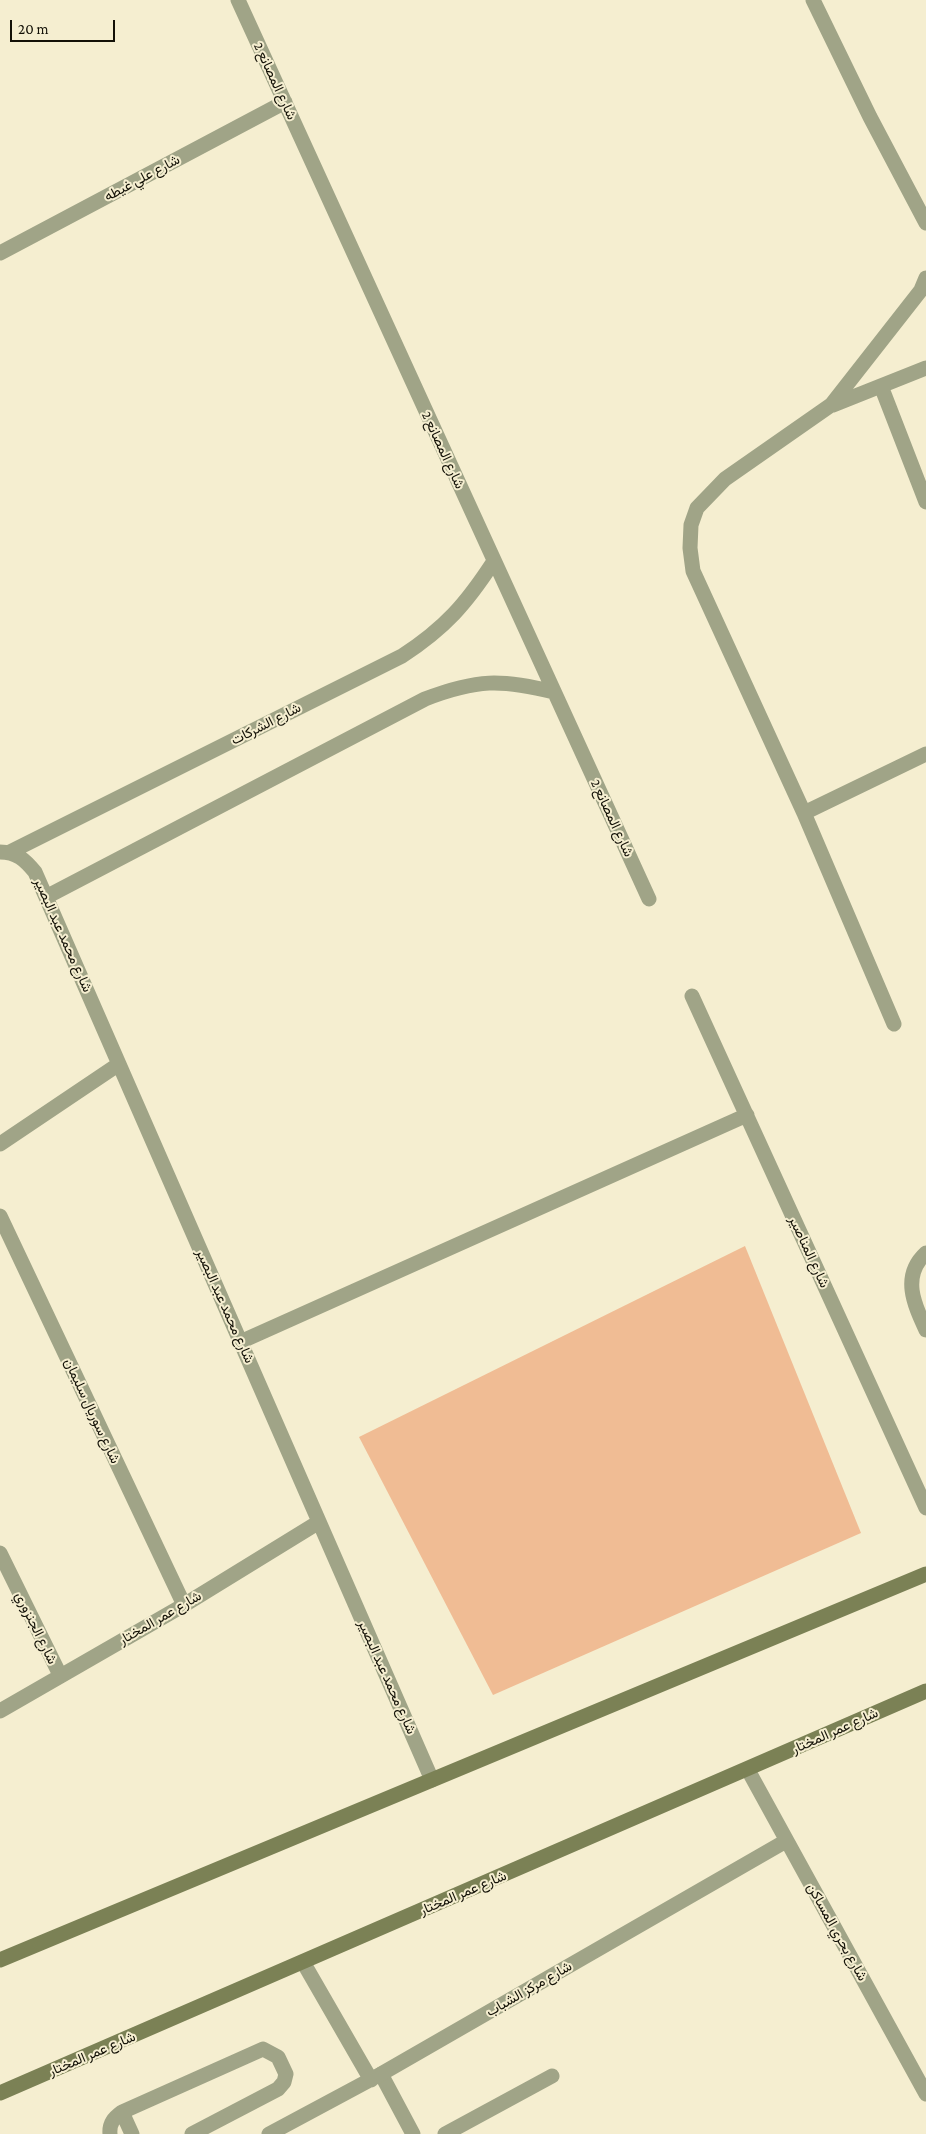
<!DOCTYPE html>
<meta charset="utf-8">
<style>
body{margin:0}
#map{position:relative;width:926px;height:2134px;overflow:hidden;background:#f5eed0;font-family:"Crimson Pro",serif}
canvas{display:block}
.scale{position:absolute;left:10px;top:20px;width:105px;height:22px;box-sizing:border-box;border:2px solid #131107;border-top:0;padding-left:6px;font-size:15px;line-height:18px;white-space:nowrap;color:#131107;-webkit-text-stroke:4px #f5eed0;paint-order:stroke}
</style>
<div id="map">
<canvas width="926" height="2134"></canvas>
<div class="scale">20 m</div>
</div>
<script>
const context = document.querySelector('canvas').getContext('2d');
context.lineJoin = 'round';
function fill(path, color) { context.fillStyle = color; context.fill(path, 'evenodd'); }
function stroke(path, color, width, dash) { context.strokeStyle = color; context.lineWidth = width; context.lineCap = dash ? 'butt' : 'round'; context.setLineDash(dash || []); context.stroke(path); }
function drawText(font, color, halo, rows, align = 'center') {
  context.font = font + ' "Crimson Pro",Vazirmatn,serif'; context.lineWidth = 4; context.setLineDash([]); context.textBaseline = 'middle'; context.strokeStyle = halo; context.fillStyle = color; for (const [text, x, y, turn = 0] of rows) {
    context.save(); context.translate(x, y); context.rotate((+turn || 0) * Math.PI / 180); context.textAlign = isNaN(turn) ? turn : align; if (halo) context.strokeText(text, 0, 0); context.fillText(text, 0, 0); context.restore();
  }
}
const green = new Path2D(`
 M745 1246 861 1533 493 1695 359 1437Z`);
const service = new Path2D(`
 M813 0 870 117 926 223
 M881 386 926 502
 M833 405 926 368
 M804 813 926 754
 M692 996 926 1508
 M894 1024 804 813 693 571 690 548 691 525 697 508 725 479 831 405 921 290 926 278
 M926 1253C901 1276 914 1304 926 1330
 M240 1342 747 1115
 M381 2074 413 2134
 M122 2112 132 2134
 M110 2134C109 2123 114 2118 122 2112L263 2049 278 2057 286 2074 284 2082 278 2089 192 2134
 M445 2134 552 2076`);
const minor = new Path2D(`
 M238 0 649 899
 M0 253 285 102
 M0 852C17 852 25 860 35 872L432 1780
 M10 852 402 656C445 628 466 604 494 561
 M46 897 425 699C477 679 501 679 554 692
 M0 1144 119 1064
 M0 1216 184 1605
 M0 1553 60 1675
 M0 1711 184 1605 319 1522
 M748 1770 926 2094
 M303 1962 371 2080
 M269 2134 381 2074 786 1841`);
const secondary = new Path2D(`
 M0 1960 926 1574
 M0 2093 926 1691`);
const streetNames = [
 ["شارع المصانع 2",275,81,65],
 ["شارع علي غيطه",142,178,-28],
 ["شارع المصانع 2",443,450,65],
 ["شارع الشركات",266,724,-27],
 ["شارع المصانع 2",612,818,65],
 ["شارع محمد عبد البصير",63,935,66],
 ["شارع المناصير",809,1252,65],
 ["شارع محمد عبد البصير",225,1306,66],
 ["شارع سوريال سليمان",92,1411,65],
 ["شارع عمر المختار",160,1618,-30],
 ["شارع الجنزوري",36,1628,64],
 ["شارع محمد عبد البصير",387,1677,66],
 ["شارع عمر المختار",835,1731,-24],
 ["شارع عمر المختار",463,1893,-23],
 ["شارع بحري المساكن",837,1932,61],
 ["شارع مركز الشباب",529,1989,-30],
 ["شارع عمر المختار",92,2054,-23]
];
fill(green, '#f0bc94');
stroke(service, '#a0a487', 15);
stroke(minor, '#a0a487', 15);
stroke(secondary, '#7b8155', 15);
drawText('14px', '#131107', '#f5eed0', streetNames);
</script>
